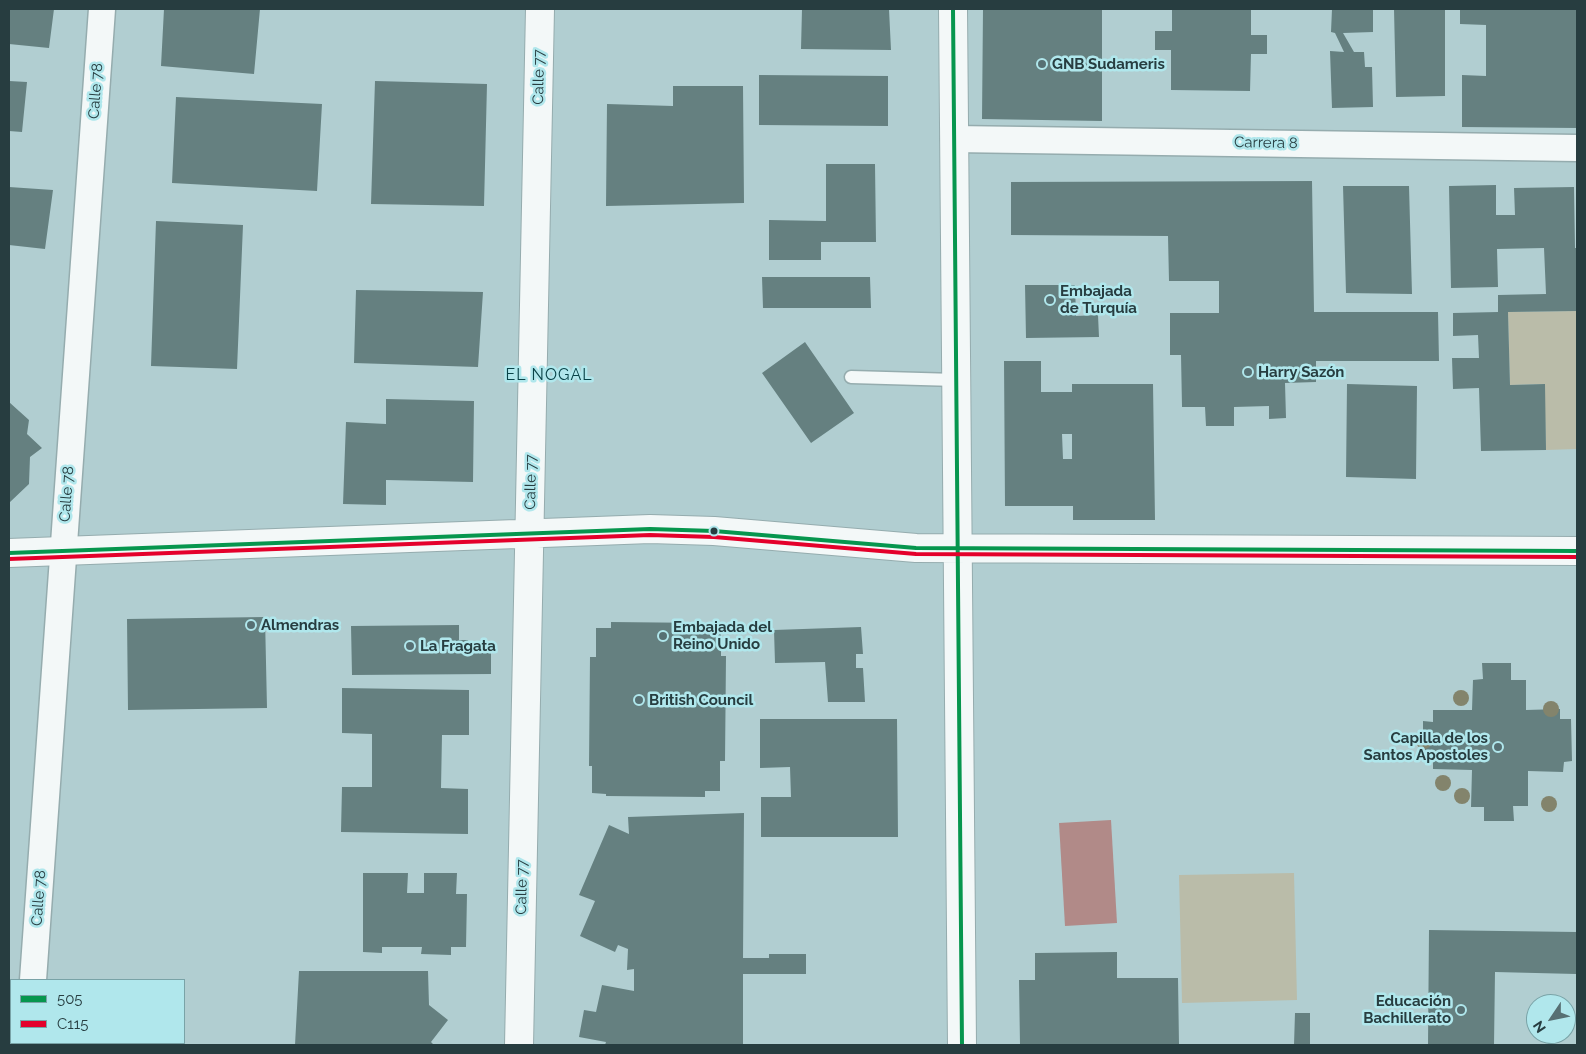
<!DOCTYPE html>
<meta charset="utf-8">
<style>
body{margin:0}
#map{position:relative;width:1586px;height:1054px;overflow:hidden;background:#b1ced1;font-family:Raleway,sans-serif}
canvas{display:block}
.frame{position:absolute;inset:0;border:10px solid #273d40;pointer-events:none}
.legend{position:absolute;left:10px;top:979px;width:175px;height:65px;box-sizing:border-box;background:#b0e7ec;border:1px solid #79a3a7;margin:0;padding:6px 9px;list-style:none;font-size:15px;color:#273d40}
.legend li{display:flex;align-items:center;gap:10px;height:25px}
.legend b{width:25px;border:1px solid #79a3a7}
.north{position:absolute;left:1526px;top:994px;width:50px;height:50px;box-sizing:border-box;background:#b0e7ec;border:1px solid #79a3a7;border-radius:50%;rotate:236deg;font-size:14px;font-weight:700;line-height:20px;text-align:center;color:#273d40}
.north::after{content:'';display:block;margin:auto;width:18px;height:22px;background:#577073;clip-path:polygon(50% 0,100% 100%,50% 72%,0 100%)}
</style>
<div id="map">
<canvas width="1586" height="1054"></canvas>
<div class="frame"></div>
<ul class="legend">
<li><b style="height:6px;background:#06964e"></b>505</li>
<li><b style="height:6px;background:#e4002b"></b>C115</li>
</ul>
<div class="north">N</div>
</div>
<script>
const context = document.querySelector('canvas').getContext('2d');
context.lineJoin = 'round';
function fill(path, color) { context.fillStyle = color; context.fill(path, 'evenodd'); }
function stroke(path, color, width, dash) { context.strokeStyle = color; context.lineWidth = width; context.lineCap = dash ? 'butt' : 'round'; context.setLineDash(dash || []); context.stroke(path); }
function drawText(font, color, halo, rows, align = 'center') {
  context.font = font + ' Raleway,sans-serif'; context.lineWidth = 5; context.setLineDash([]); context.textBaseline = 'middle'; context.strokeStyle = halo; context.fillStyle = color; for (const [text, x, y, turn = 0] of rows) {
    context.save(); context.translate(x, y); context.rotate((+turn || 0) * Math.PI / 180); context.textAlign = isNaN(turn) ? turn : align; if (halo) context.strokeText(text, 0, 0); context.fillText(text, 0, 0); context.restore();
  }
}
const green = new Path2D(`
 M1577 311V449L1546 450 1544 384 1510 385 1508 312Z
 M1294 873 1297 1000 1182 1003 1179 875Z`);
const water = new Path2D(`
 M1111 820 1117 923 1065 926 1059 823Z`);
const building = new Path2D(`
 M9 9H54L49 48 9 44Z
 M164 9H260L254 74 161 66Z
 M802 9H889L891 50 801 49Z
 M983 9H1102V121L982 119Z
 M1172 9H1251V35H1267V54H1251L1250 91 1171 90V50H1155V31H1172Z
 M1332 9H1373V32L1343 33 1354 52H1364L1365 67H1372L1373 107 1332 108 1330 51 1344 52 1335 33 1331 32Z
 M1394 9H1445V96L1396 97Z
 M1460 9H1577V128L1462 127V75L1486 76V25L1460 24Z
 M759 75 888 76V126L759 125Z
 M9 81 27 82 22 132 9 131Z
 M375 81 487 84 484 206 371 204Z
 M673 86H743L744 203 606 206 607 104 673 106Z
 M176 97 322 104 317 191 172 183Z
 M826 164H875L876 242H821V260H769V220L826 221Z
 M1312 181 1314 312H1438L1439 361H1316V382L1285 383 1286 418 1269 419V406L1234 407V426H1206L1205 407H1182L1181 355H1170V313H1219V281H1169L1168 236 1011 235V182Z
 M1496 185V215H1515L1514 188 1574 187 1575 248H1577V311L1508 312 1510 385 1545 384 1546 450 1481 451 1479 388 1453 389 1452 358H1479L1478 335 1453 336V313L1498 312V295L1546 294 1544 248 1497 249 1498 287 1451 288 1449 186Z
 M1343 186H1409L1412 294 1346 293Z
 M9 187 53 190 45 249 9 245Z
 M156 221 243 225 237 369 151 366Z
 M762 277H870L871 308H763Z
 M1025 285H1075L1076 316 1098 315 1099 337 1026 338Z
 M356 290 483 292 478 367 354 363Z
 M805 342 854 413 811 443 762 373Z
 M1004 361H1041V392H1072V384H1153L1155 520H1073V506H1005ZM1062 434H1072V459H1063Z
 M1347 384 1417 386 1416 479 1346 477Z
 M386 399 474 401 473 482 386 480V505L343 504 346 422 386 424Z
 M9 402 29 420 27 434 42 448 30 457 29 484 9 503Z
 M265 617 267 708 128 710 127 619Z
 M611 622 707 623V627H721V656H726L725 761H720V791H705V797L606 796V794L592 793V766H589L590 657H596V628H611Z
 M459 625V640H468L469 653H491V674L352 675 351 626Z
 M861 627 863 654H856V668H863L865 702H828L825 662 775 663 774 630Z
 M1482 663H1511V680H1526V710L1560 709V719H1571L1572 761 1564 762 1563 772 1528 771V806H1513L1514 821H1484V807H1471L1472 770 1433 769V754H1423V721L1433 722V710H1472L1473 680 1483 679Z
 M342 688 469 690V735H442L441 788 468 789V834L341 832 342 787H372V734L342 733Z
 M760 719H897L898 837H761V797H791L790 767 760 768Z
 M744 813 743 958H769V954H806V974H743V1045H605L606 1042 579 1037 584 1010 596 1012 602 985 634 991V969L627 970 628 949 618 945 615 952 580 936 595 901 579 895 609 825 629 834 628 817Z
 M363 873H408L407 893H424V873H457L456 894H467L466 947H451V955L421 954 422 947H382V953L363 952Z
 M1429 930 1577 932 1576 974 1495 972 1494 1045H1428Z
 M1117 952V978H1178L1179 1045H1020L1019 980H1035V953Z
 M299 971H428L429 1005 448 1020 431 1042 434 1045H295Z
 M1295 1013H1310V1045H1294Z`);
const lane = new Path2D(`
 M851 377 956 380`);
const street = new Path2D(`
 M954 139 1577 148
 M33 980 102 9
 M28 1045 29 1043`);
const secondary = new Path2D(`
 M953 9 962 1045
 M9 553 650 529 714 531 916 548 1577 551
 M519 1045 540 9`);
const bus1 = new Path2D(`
 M953 9 962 1045
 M9 553 650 529 714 531 916 548 1577 551`);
const bus2 = new Path2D(`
 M9 559 650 535 714 537 916 554 1577 557`);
const trees = [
 [1461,698],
 [1551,709],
 [1424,741],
 [1443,783],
 [1462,796],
 [1549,804]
];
const markers = [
 [1042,64,5,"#577073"],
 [1050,300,5,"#577073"],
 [1248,372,5,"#577073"],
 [714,531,4.5,"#273d40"],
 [251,625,5,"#577073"],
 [663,636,5,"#577073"],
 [410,646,5,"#577073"],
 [639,700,5,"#577073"],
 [1498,747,5,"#577073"],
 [1461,1010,5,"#577073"]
];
const poiNames = [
 ["GNB Sudameris",1052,64],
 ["Embajada",1060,291],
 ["de Turquía",1060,308],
 ["Harry Sazón",1258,372],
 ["Almendras",261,625],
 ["Embajada del",673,627],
 ["Reino Unido",673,644],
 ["La Fragata",420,646],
 ["British Council",649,700],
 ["Capilla de los",1488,738,"right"],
 ["Santos Apostoles",1488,755,"right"],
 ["Educación",1451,1001,"right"],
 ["Bachillerato",1451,1018,"right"]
];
const streetNames = [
 ["Calle 77",539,77,-89],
 ["Calle 78",96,91,-86],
 ["Carrera 8",1266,143,1],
 ["Calle 77",531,482,-89],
 ["Calle 78",67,494,-86],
 ["Calle 77",522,887,-89],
 ["Calle 78",39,898,-86]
];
const neighbourhoodNames = [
 ["EL NOGAL",549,375]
];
fill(green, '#babca9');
fill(water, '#b18a88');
fill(building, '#658080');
stroke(lane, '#95acae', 15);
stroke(street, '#95acae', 29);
stroke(secondary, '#95acae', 30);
stroke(lane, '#f3f8f8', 12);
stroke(street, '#f3f8f8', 26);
stroke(secondary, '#f3f8f8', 28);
stroke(bus1, '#06964e', 4);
stroke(bus2, '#e4002b', 4);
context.fillStyle = '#83846c';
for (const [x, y] of trees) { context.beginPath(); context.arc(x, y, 8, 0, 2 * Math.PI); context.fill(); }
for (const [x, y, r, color] of markers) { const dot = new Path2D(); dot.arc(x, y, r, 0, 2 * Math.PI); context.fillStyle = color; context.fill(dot); stroke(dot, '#b0e7ec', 2); }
drawText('bold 15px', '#273d40', '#b0e7ec', poiNames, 'left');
drawText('15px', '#273d40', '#b0e7ec', streetNames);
context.letterSpacing = '1px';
drawText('16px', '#094348', '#b0e7ec', neighbourhoodNames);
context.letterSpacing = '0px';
</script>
